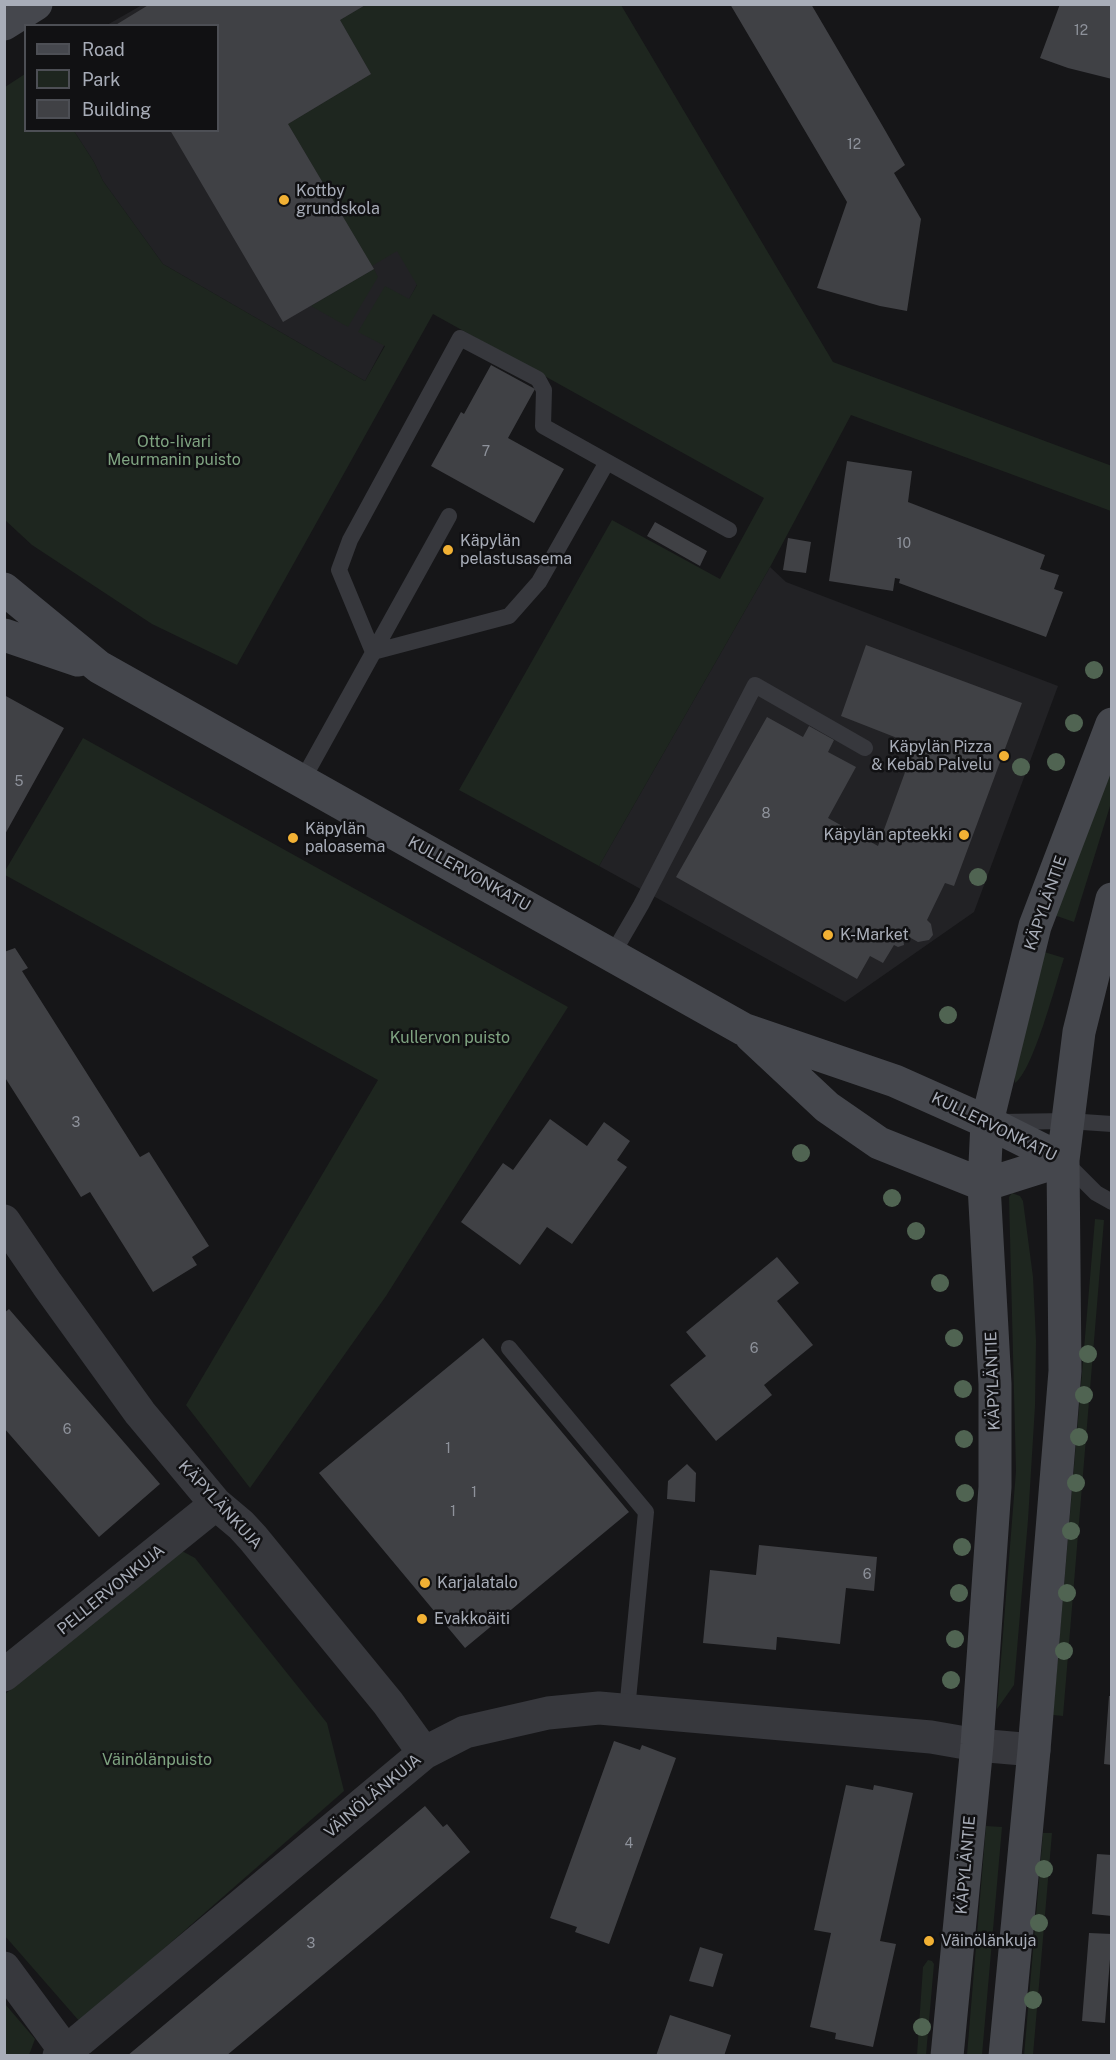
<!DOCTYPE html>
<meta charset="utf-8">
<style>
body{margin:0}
#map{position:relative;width:1116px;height:2060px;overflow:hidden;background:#161618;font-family:"Public Sans",sans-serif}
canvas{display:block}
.frame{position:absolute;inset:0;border:6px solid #a8adb8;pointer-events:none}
.legend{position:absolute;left:24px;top:24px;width:195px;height:108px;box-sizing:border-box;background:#111113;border:2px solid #4d4f55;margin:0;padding:8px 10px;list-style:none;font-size:18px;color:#a8adb8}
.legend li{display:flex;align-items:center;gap:12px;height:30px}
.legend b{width:30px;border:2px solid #4d4f55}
</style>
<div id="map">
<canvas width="1116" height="2060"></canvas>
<div class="frame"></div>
<ul class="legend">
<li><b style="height:8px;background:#45474d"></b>Road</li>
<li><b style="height:16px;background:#1e261f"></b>Park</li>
<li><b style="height:16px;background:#404145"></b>Building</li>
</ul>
</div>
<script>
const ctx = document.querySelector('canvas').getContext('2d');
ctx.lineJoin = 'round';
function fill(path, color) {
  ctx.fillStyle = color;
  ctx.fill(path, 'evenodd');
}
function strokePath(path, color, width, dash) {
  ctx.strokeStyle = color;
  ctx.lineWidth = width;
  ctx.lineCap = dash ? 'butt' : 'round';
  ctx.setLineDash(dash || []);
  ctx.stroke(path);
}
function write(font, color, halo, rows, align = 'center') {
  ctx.font = font + ' "Public Sans",sans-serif';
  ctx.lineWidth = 5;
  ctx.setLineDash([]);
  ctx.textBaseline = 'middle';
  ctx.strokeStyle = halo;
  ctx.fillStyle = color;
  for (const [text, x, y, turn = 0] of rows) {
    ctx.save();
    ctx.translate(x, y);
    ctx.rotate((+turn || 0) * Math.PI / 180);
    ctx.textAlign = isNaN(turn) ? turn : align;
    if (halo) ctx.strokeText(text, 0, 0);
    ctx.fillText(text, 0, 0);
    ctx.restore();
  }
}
const built = new Path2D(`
 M142,5H452L453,218L365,381L163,264L103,181L94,162L74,131L218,130V26L107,25Z
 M770,567L786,582L1058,686L974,912L845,1002L599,866Z`);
const green = new Path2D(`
 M367,4L621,5L833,362L1112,466L1111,511L851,415L770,567L599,866L459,790L612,520L720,579L764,498L433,314L237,665L152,624L32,545L5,520V87L25,74L26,130L74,131L94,162L103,181L163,264L365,381L385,346L358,332L385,286L409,299L417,285L397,251L372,266L288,124L371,74L340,20Z
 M374,269L378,277L348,327L311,306Z
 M83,738L568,1007L386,1296L250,1488L186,1405L378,1080L5,875V871Z
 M1111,761V803L1074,922L1054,915Z
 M1041,951L1064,958C1056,983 1033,1071 1015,1083L1014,1071Z
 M1012,1193L1020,1196L1023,1201L1033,1277L1036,1341L1035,1406L1028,1520L1014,1685L997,1709L1016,1471L1009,1197Z
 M1095,1219L1104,1220L1063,1716L1053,1715Z
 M182,1551L195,1558L327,1723L344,1791L80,2022L5,1936L4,1695Z
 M986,1826L1002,1827L982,2055H967Z
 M1043,1833H1052L1033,2055L1024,2056Z
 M928,1960L932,1961L934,1964L926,2055H917L923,1967Z
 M5,2004L35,2039L29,2055H5Z`);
const building = new Path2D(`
 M150,4H367L340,20L371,74L288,124L374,269L283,322L170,130H218V26H114Z
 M730,4H811L882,125L905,165L894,173L921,219L907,311L880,306L817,288L847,202Z
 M1060,4H1112V79L1068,68L1040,58Z
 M491,365L535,389L508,438L564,469L534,523L431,466L461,412L464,414Z
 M847,461L912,471L908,502L1045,555L1040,569L1059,575L1054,589L1063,592L1046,637L899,583L900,579L895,578L893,591L829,581Z
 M655,522L707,551L700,566L647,536Z
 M788,538L811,542L806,573L783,570Z
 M866,645L1022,703L954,886L945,883L927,920L931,924L933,935L929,940L918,942L900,932L899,935L903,938L904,945L898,947L894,945L883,963L870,956L857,979L676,877L767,717L803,737L809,726L834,740L828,752L856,767L828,818L878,846L915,745L841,716Z
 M4,695L64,728L4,836Z
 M15,948L28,968L22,971L140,1157L149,1152L209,1246L192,1257L197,1265L153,1292L90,1192L81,1197L4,1076V952Z
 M550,1119L587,1146L604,1122L630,1141L617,1160L627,1167L572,1244L547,1227L520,1265L461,1222L503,1163L513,1170Z
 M777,1257L799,1283L777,1301L813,1345L764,1385L772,1395L716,1441L670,1385L706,1356L686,1332Z
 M9,1309L160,1484L99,1537L4,1428V1313Z
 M483,1338L629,1512L465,1648L319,1473Z
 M687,1464L696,1473L695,1502L667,1499L668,1481Z
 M759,1545L877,1557L874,1591L846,1588L840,1644L777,1637L776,1650L703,1643L710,1570L756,1575Z
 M1109,1696H1112V1765L1104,1764Z
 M614,1741L640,1750L642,1745L676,1758L609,1944L575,1932L577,1927L550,1918Z
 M846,1785L873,1790L874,1785L913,1793L880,1941L896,1944L873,2047L835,2039L836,2033L810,2027L831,1933L814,1930Z
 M425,1806L443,1827L447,1824L470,1852L226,2056H127Z
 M1097,1854L1112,1855V1916L1092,1914Z
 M1089,1933L1112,1934L1105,2023L1082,2021Z
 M700,1947L723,1954L713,1987L689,1981Z
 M670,2015L731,2035L724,2056H656Z`);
const lane = new Path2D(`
 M607,462L539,582L509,616L373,652L339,570L350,540L460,338L538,379L544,390L543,426L729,530
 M302,781L449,516
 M612,955L641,905L755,685L865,748
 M1000,1122L1068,1121L1112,1124
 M1065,1162L1096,1193L1112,1202
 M509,1348L646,1512L627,1710`);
const street = new Path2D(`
 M4,1221L47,1284L140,1413L216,1504L241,1525L253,1538L388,1703L424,1753
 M4,1675L216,1504
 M4,1968L69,2056
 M59,2056L80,2040L424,1753L465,1732L548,1713L599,1708L931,1737L977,1745L1034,1750`);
const secondary = new Path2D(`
 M4,24L36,4
 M4,589L99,667L743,1029L895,1081L987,1122L1063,1160
 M4,635L78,660
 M751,1036L827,1107L879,1143L984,1185L1063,1160
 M947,2056L977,1745L995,1487V1384L984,1185L987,1122L1035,926L1112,724
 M1005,2056L1034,1750L1065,1371L1063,1160L1079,1032L1112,899`);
const trees = [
 [1094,670],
 [1074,723],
 [1056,762],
 [1021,767],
 [978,877],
 [948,1015],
 [801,1153],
 [892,1198],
 [916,1231],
 [940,1283],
 [954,1338],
 [1088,1354],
 [963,1389],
 [1084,1395],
 [1079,1437],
 [964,1439],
 [1076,1483],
 [965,1493],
 [1071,1531],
 [962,1547],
 [959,1593],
 [1067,1593],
 [955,1639],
 [1064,1651],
 [951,1680],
 [1044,1869],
 [1039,1923],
 [1033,2000],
 [922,2027]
];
const markers = [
 [284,200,6,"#f2b134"],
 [448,550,6,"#f2b134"],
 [1004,756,6,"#f2b134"],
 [964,835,6,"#f2b134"],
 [293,838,6,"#f2b134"],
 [828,935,6,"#f2b134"],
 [425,1583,6,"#f2b134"],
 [422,1619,6,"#f2b134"],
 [929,1941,6,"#f2b134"]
];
const numberNames = [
 ["12",1081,31],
 ["12",854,145],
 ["7",486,452],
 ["10",904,544],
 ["5",19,782],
 ["8",766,814],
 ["3",76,1123],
 ["6",754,1349],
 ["6",67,1430],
 ["1",448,1449],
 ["1",474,1493],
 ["1",453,1512],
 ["6",867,1575],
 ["4",629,1844],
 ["3",311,1944]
];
const poiNames = [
 ["Kottby",296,191],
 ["grundskola",296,209],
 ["Käpylän",460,541],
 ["pelastusasema",460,559],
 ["Käpylän Pizza",992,747,"right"],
 ["& Kebab Palvelu",992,765,"right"],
 ["Käpylän",305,829],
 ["paloasema",305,847],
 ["Käpylän apteekki",952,835,"right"],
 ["K-Market",840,935],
 ["Karjalatalo",437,1583],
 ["Evakkoäiti",434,1619],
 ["Väinölänkuja",941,1941]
];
const parkNames = [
 ["Otto-Iivari",174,442],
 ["Meurmanin puisto",174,460],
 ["Kullervon puisto",450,1038],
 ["Väinölänpuisto",157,1760]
];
const streetNames = [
 ["KULLERVONKATU",469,874,29],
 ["KÄPYLÄNTIE",1046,903,-71],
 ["KULLERVONKATU",994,1127,26],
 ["KÄPYLÄNTIE",993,1381,-92],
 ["KÄPYLÄNKUJA",220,1505,47],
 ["PELLERVONKUJA",111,1590,-39],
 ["VÄINÖLÄNKUJA",373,1796,-40],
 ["KÄPYLÄNTIE",966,1865,-85]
];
fill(built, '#222225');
fill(green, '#1e261f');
fill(building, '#404145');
strokePath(lane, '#37383d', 16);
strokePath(street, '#37383d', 33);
strokePath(secondary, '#45474d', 33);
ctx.fillStyle = '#506452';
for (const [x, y] of trees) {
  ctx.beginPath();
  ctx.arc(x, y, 9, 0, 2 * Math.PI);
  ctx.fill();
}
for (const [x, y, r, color] of markers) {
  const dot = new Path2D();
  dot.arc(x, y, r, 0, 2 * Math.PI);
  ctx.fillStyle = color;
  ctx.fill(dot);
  strokePath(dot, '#111113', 2);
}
write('14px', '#8e929b', null, numberNames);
write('16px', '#a8adb8', '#111113', poiNames, 'left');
write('16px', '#7fa381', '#111113', parkNames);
write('16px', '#a8adb8', '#111113', streetNames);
</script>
